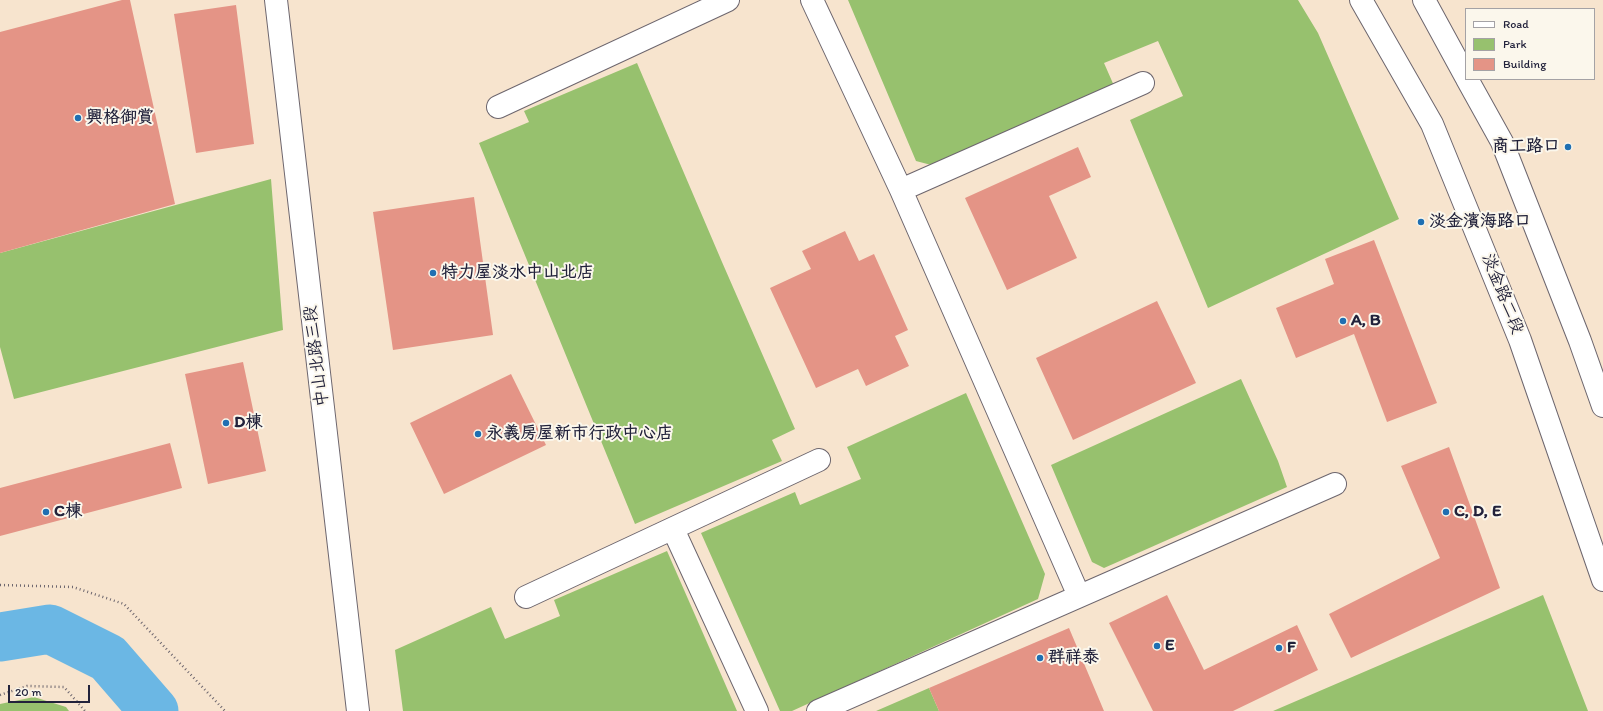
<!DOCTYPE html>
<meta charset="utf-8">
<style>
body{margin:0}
#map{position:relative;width:1603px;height:711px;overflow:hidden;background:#f7e4ce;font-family:Itim,sans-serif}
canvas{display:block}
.legend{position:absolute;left:1465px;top:8px;width:130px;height:72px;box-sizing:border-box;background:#fbf7ec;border:1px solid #a4a2a5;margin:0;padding:5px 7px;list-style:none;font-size:12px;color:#22223b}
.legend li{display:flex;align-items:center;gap:8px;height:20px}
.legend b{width:20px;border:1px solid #a4a2a5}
.scale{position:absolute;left:8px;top:685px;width:82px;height:18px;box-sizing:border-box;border:2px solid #22223b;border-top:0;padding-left:5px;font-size:12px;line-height:14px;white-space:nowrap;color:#22223b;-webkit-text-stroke:3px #fbf7ec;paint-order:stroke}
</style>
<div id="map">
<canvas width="1603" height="711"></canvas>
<ul class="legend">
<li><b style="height:5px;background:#fff"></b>Road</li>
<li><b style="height:11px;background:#97c16e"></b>Park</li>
<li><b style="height:11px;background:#e49486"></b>Building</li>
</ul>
<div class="scale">20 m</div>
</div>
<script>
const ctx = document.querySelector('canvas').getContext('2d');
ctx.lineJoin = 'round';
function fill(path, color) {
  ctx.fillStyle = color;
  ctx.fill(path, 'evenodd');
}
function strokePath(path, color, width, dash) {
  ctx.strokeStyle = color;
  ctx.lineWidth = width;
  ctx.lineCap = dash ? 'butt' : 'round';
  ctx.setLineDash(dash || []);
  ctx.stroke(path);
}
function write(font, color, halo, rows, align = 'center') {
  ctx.font = font + ' Itim,"LXGW WenKai TC",sans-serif';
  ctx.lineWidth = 4;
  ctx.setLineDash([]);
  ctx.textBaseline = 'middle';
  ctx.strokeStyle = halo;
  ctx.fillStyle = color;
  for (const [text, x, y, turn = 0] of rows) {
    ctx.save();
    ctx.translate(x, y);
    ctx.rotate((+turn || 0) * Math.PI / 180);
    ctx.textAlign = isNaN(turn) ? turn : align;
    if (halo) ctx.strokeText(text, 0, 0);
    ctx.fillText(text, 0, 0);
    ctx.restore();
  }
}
const green = new Path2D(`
 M848,0H1298L1318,33L1399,219L1208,308L1130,120L1183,96L1158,41L1104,63L1115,88L935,166L916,161Z
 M637,63L722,262L795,429L772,440L782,461L635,524L479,143L529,122L524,111Z
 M271,179L283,330L14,399L0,347V253Z
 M1241,379L1278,461L1287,487L1104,568L1092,562L1051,465Z
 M966,393L1045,574L1038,599L792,711H780L701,533L795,492L800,505L861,479L847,447Z
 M667,551L737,711H403L395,650L491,607L505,639L560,616L554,600Z
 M1543,595L1588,711H1273Z
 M929,688L939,711H876Z
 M34,697L66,707L69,711H0V704Z`);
const river = new Path2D(`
 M0,637L50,629L108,658L154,711`);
const building = new Path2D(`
 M122,0H130L175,204L0,253V32Z
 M236,5L254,144L196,153L174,14Z
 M1078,147L1091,177L1049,196L1077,258L1007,290L965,198Z
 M474,197L493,335L393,350L373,212Z
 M845,231L859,261L874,254L908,330L895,336L909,366L866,386L858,369L816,388L770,288L811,269L802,251Z
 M1374,240L1437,403L1387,422L1354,334L1296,358L1276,308L1334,284L1325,259Z
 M1157,301L1196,383L1073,440L1036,358Z
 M243,362L266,471L208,484L185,374Z
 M511,374L546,445L444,494L410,423Z
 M170,443L182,488L0,536V488Z
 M1449,447L1500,588L1351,658L1329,614L1440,558L1401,466Z
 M1167,595L1204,670L1297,625L1318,670L1233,711H1153L1109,623Z
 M1069,628L1104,711H939L929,688Z`);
const path = new Path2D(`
 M0,585L73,587L124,604L225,711
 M0,695L27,686L64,687L85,711`);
const minor = new Path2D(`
 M276,0L358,711
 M812,0L901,190L1079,596
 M498,107L728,0
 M901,190L1143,83
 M673,529L757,711
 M526,597L819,460
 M818,711L1335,484`);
const major = new Path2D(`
 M1361,0L1432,124L1520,340L1603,580
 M1424,0L1466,77
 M1467,79L1502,142L1580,341L1603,406`);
const markers = [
 [78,118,4,"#1f6fb2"],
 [1568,147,4,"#1f6fb2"],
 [1421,222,4,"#1f6fb2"],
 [433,273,4,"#1f6fb2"],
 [1343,321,4,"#1f6fb2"],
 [226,423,4,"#1f6fb2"],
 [478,434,4,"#1f6fb2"],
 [46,512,4,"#1f6fb2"],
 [1446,512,4,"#1f6fb2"],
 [1157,646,4,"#1f6fb2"],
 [1279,648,4,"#1f6fb2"],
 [1040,658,4,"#1f6fb2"]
];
const poiNames = [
 ["興格御賞",86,118],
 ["商工路口",1560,147,"right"],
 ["淡金濱海路口",1429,222],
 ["特力屋淡水中山北店",441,273],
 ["A, B",1351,321],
 ["D棟",234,423],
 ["永義房屋新市行政中心店",486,434],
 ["C棟",54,512],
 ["C, D, E",1454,512],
 ["E",1165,646],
 ["F",1287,648],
 ["群祥泰",1048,658]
];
const streetNames = [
 ["淡金路二段",1502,294,68],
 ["中山北路三段",317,356,-97]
];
fill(green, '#97c16e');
strokePath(river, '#6bb7e4', 49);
fill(building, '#e49486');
strokePath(minor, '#6d666e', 24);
strokePath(major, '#6d666e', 24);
strokePath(path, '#6d666e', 2.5, [1, 3]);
strokePath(minor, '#fff', 22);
strokePath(major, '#fff', 22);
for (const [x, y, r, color] of markers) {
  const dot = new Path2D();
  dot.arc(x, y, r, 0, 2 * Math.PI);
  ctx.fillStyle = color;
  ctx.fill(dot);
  strokePath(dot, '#fbf7ec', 1.5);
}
write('bold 17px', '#22223b', '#fbf7ec', poiNames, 'left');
write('17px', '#22223b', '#fbf7ec', streetNames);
</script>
